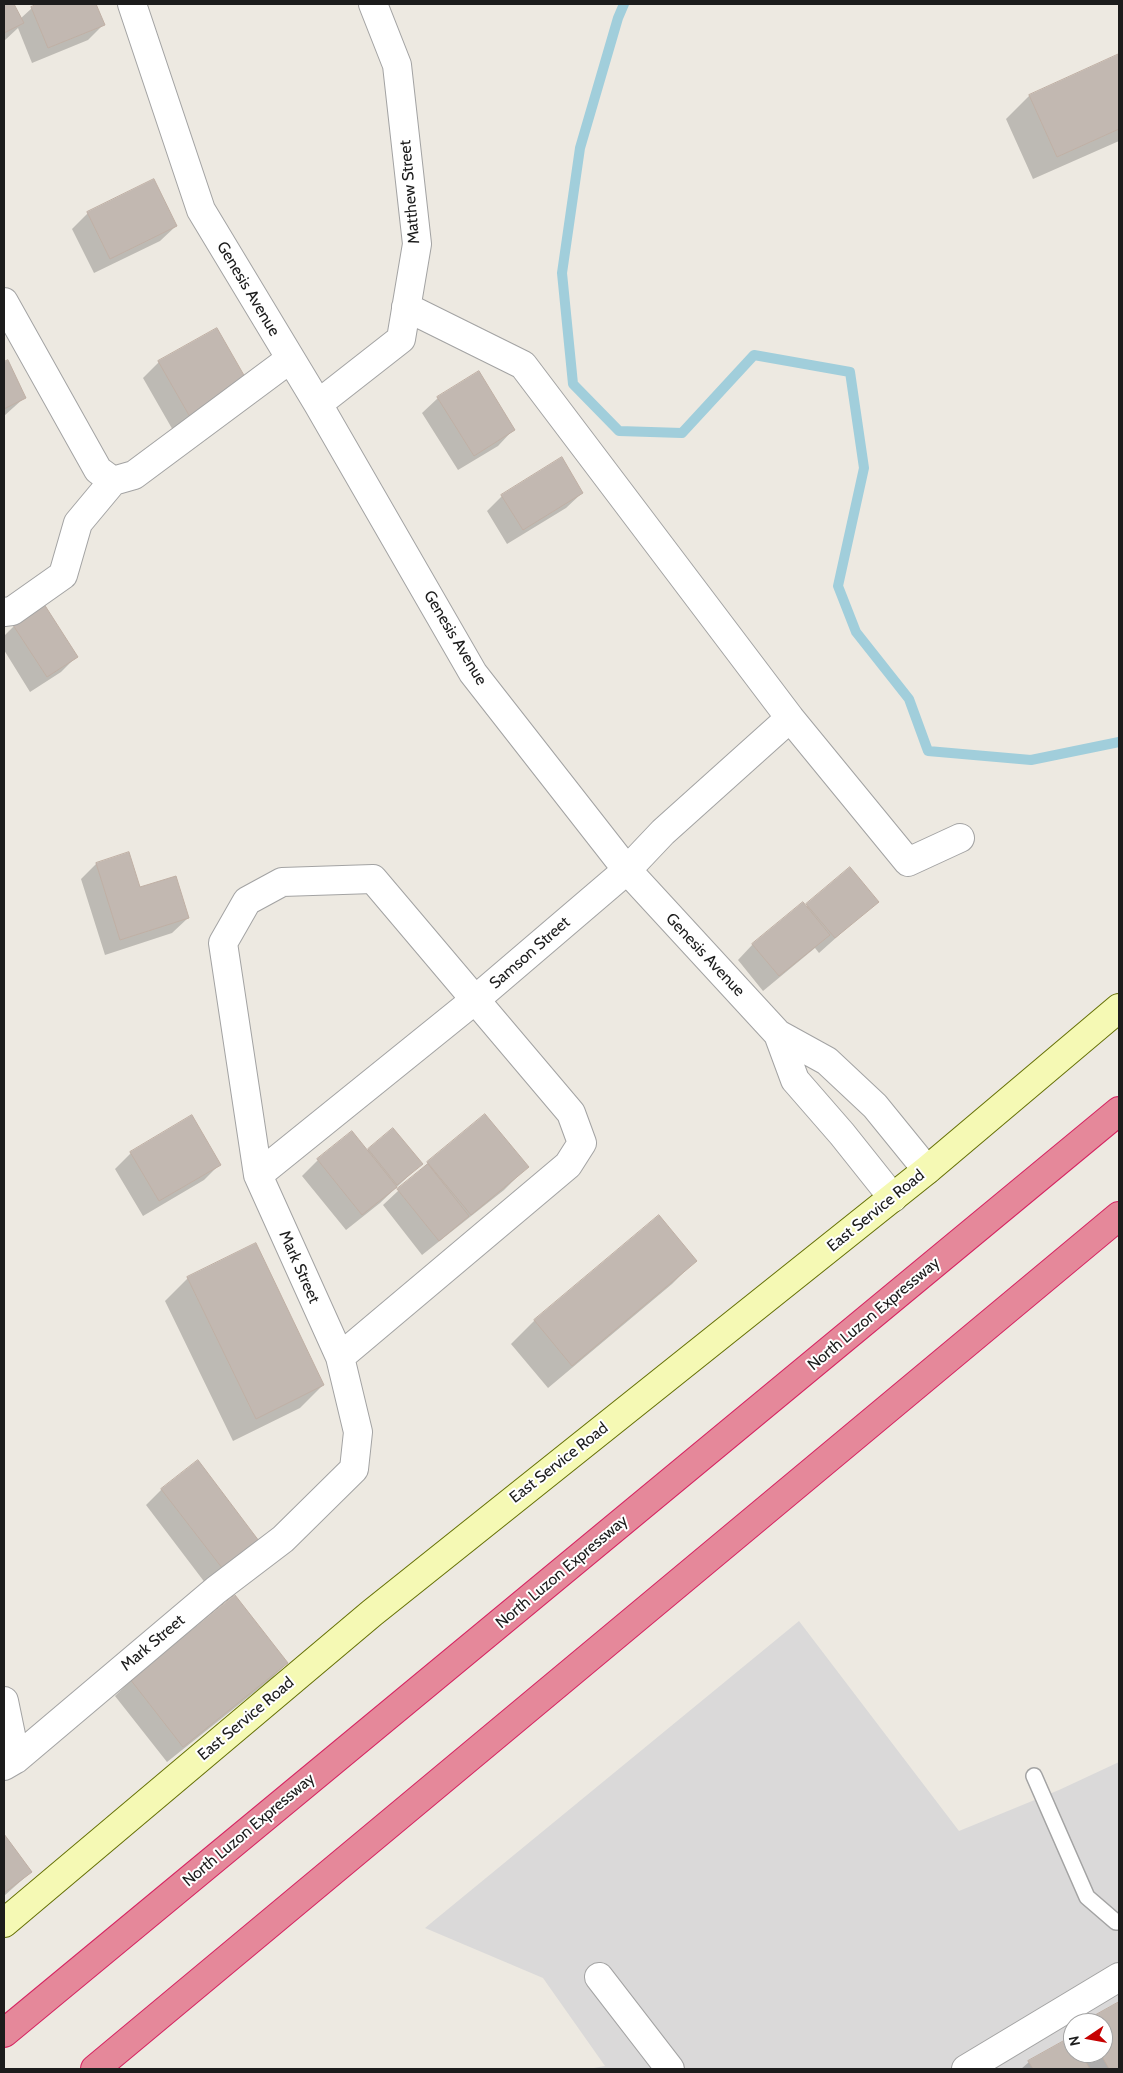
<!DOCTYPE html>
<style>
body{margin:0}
#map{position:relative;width:1123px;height:2073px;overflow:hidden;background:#ede9e1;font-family:Cabin,sans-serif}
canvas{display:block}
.frame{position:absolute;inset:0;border:5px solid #1c1c1c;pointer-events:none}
.north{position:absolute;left:1063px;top:2013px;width:50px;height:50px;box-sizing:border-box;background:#fff;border:1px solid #a4a4a4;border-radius:50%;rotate:258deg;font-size:14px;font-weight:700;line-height:20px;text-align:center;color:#1c1c1c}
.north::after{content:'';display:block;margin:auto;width:18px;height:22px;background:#c60101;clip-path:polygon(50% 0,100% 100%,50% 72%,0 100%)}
</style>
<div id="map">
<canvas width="1123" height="2073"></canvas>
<div class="frame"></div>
<div class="north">N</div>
</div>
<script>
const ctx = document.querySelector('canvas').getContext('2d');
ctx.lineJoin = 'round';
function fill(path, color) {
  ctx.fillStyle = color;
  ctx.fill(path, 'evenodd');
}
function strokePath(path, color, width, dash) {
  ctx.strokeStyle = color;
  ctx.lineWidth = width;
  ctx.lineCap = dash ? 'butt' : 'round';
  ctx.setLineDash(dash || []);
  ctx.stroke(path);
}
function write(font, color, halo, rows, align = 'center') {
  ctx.font = font + ' Cabin,sans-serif';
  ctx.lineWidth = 4;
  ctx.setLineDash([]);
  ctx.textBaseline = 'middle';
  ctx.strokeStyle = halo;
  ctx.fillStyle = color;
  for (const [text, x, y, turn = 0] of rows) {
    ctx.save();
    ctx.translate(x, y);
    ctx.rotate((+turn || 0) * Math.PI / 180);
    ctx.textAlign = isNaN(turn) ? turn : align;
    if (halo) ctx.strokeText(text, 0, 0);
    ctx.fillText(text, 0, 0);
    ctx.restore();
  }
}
const residential = new Path2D(`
 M799,1621L959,1831L1059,1790L1119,1762V2069H588L605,2066L543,1978L425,1928ZM1073,2023H1103V2053H1073Z`);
const shadow = new Path2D(`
 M4,4H13L20,19L32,8L42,4H95L104,24L88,40L32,63L18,28L4,41Z
 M1119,55V141L1033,179L1006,119L1029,96Z
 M88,213L176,226L160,241L94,273L72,229Z
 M7,362L24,398L4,416V363Z
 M159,362L247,383L174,432L143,378Z
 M438,398L513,430L498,446L458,470L422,413Z
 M582,493L566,508L507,544L487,511L502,496Z
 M14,626L77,656L61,672L30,692L4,650V636Z
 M96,864L140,889L188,918L172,933L105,955L81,879Z
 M850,869L877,901L819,953L815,948L763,991L738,960L753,944L805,907Z
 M393,1129L421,1164L380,1203L346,1230L302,1176L318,1160L352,1133L366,1151Z
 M131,1153L220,1164L204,1180L143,1216L115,1169Z
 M428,1163L527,1167L504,1190L422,1255L383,1205Z
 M658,1217L695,1261L672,1284L548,1388L511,1344L534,1321Z
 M188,1278L323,1385L300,1408L233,1441L165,1301Z
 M197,1462L245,1560L209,1588L146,1505L161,1490Z
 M235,1597L287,1663L271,1679L167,1762L115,1696L131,1680Z
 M4,1836L31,1872L4,1896Z
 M1119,2003V2069H1021L1029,2062L1069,2039L1073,2034V2053H1103V2023H1084Z`);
const stream = new Path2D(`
 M624,4L618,18L580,148L562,273L573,384L619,431L682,433L754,355L850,372L864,468L838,586L856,632L909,699L928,751L1031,760L1119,742`);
const building = new Path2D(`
 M4,4H14L24,23L4,33Z
 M38,4H96L105,25L48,48L31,7Z
 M1119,54V129L1057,157L1029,95Z
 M154,179L177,226L110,259L87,212Z
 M217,328L249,384L190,417L158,361Z
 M8,360L26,398L4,409V362Z
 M479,371L515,430L474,456L437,397Z
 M562,457L583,493L523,530L501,495Z
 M44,604L78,657L47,677L13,625Z
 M129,852L140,887L176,876L189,918L120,940L96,863Z
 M850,867L879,902L835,938L806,904Z
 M803,902L830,935L779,976L752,944Z
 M485,1114L529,1167L471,1215L427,1162Z
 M192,1115L221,1165L159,1201L130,1152Z
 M393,1128L423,1164L397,1185L368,1149Z
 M352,1131L397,1187L362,1215L317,1159Z
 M428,1164L469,1216L439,1241L397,1189Z
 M659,1215L697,1261L572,1366L534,1320Z
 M256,1243L324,1385L256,1419L187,1277Z
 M198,1460L262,1545L226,1573L161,1489Z
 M235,1595L288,1663L183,1747L130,1679Z
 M4,1834L32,1872L4,1893Z
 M1119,2002V2069H1109L1100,2053H1103V2023L1083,2022Z
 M1071,2037L1073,2053H1081L1090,2069H1033L1028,2061Z`);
const lane = new Path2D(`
 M1034,1776L1087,1897L1116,1922H1119`);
const street = new Path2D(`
 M132,4L201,210L318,404L473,673L627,870L778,1034L795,1080L842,1134L893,1198
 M4,302L98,470L113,481L134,475L290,359
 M406,307L523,365L790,718L908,862L960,838
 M318,404L401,339L417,244L397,65L373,4
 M4,612L12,611L63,575L78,523L113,481
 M778,1034L827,1061L875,1106L927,1170
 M258,1175L476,999L627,870L663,832L790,718
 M4,1701L16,1759
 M4,1766L16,1759L216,1590L283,1539L354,1469L358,1432L340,1357L258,1175L223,943L247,901L282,882L373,879L571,1113L582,1143L568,1165L340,1357
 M599,1977L670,2069
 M966,2069L1119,1977`);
const secondary = new Path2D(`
 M4,1923L372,1613L927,1170L1119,1008`);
const highway = new Path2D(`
 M4,2033L1119,1111
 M95,2069L1119,1216`);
const streetNames = [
 ["Matthew Street",410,192,-95],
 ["Genesis Avenue",248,289,59],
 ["Genesis Avenue",455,638,59],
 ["Samson Street",530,953,-41],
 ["Genesis Avenue",705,955,47],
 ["East Service Road",876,1211,-39],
 ["Mark Street",299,1267,66],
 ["North Luzon Expressway",874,1314,-40],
 ["East Service Road",559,1463,-38],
 ["North Luzon Expressway",562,1572,-40],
 ["Mark Street",153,1643,-40],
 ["East Service Road",246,1719,-40],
 ["North Luzon Expressway",249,1830,-40]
];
fill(residential, '#dad9d9');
fill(shadow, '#0003');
strokePath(stream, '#a1cedb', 10);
fill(building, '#c2b8b1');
strokePath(building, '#bfafa4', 1);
strokePath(lane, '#a3a3a3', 18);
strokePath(street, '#a3a3a3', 30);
strokePath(secondary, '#657005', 30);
strokePath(highway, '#d52461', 30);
strokePath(lane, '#fff', 15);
strokePath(street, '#fff', 28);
strokePath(secondary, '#f5f9b4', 28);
strokePath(highway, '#e5889a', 28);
write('16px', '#1c1c1c', '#fff', streetNames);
</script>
